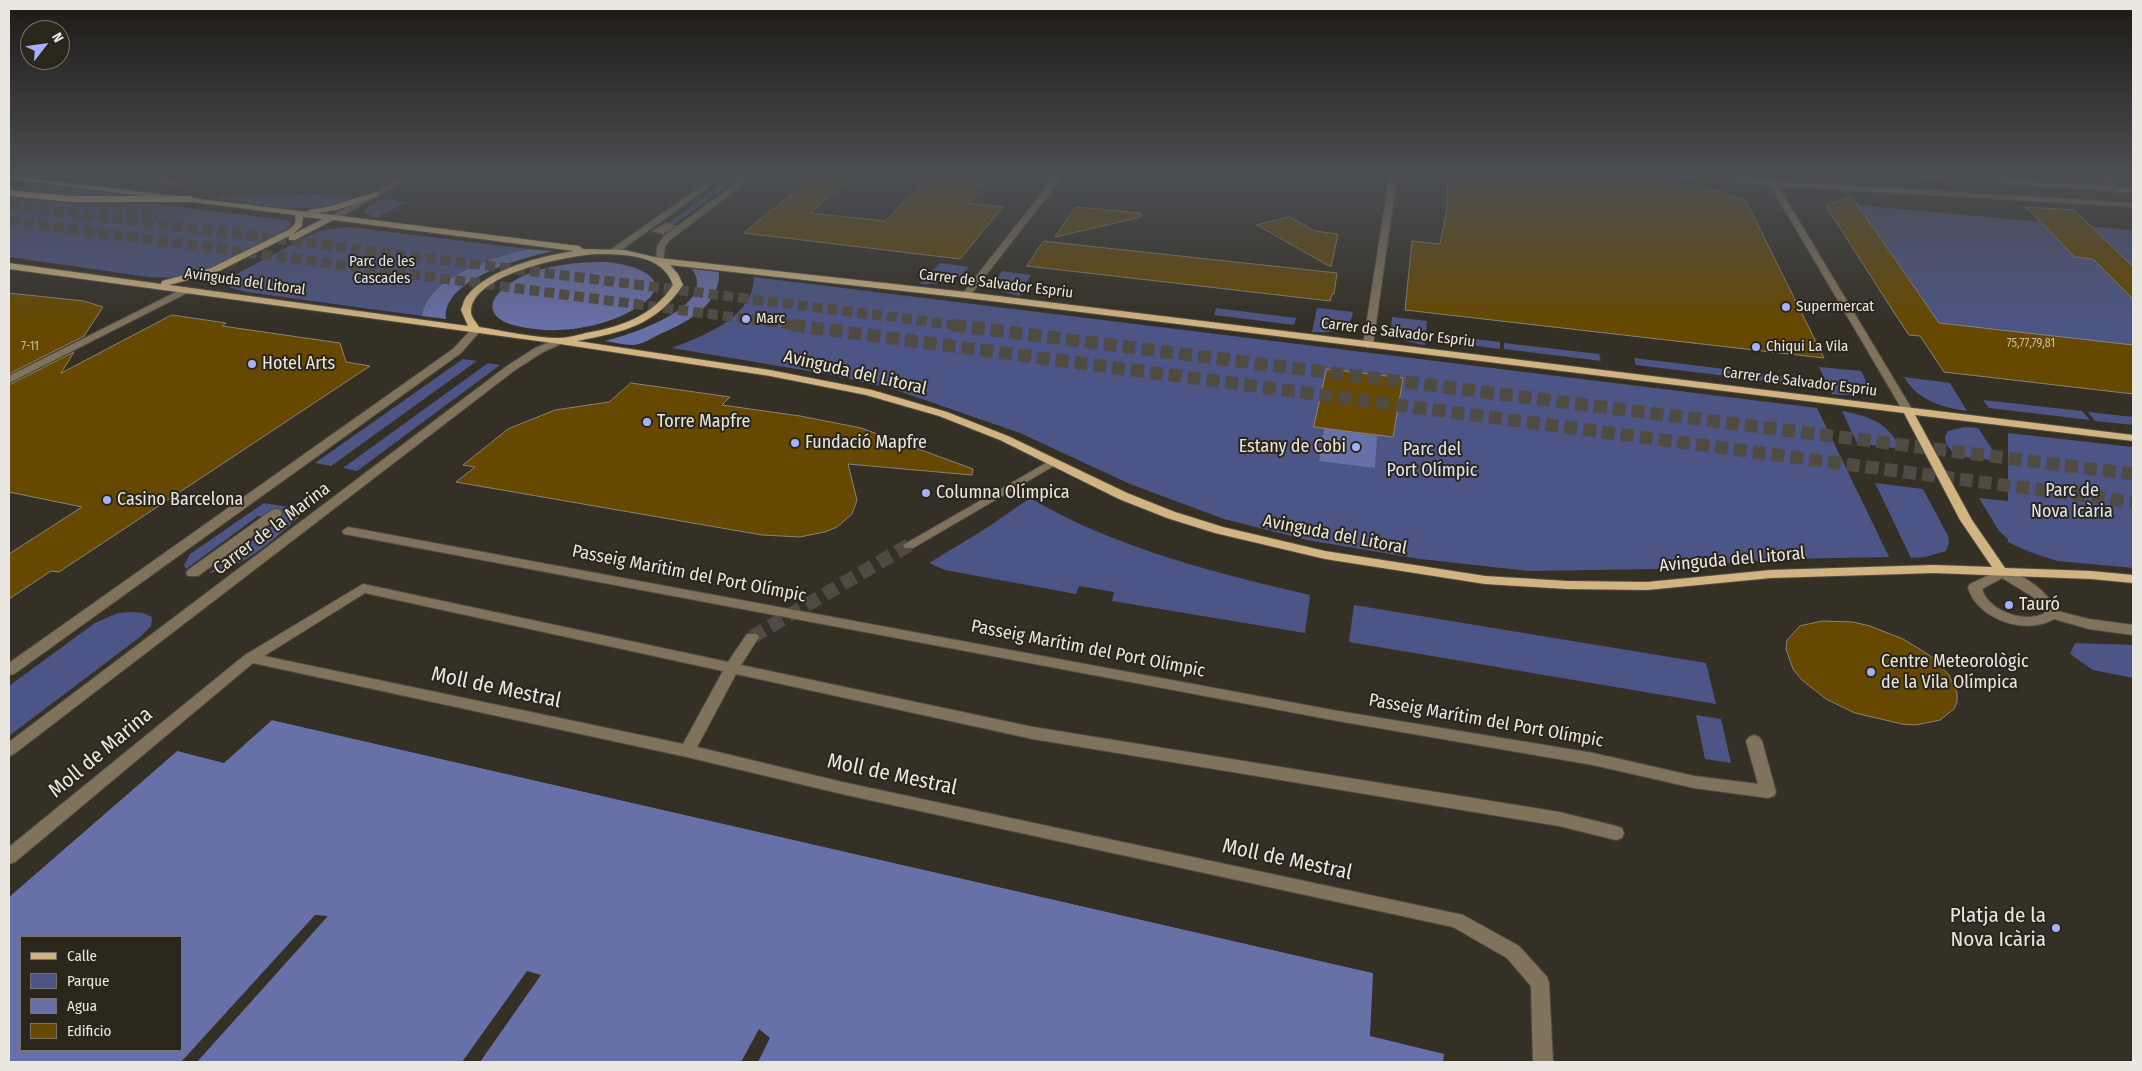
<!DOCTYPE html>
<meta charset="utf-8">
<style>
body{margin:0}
#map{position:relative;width:2142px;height:1071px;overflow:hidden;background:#353026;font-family:"Fira Sans Condensed",sans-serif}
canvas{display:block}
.frame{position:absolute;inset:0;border:10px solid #eae7e0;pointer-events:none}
.legend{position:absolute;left:20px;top:936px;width:162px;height:115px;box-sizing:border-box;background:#2b261c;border:1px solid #77736a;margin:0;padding:6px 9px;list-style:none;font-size:15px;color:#eae7e0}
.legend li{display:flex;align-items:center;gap:10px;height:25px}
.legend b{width:25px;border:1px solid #77736a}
.north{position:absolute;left:20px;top:20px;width:50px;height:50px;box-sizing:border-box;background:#2b261c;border:1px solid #77736a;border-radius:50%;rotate:60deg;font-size:14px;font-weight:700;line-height:20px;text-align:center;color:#eae7e0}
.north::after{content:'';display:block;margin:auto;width:18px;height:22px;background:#a5b1fc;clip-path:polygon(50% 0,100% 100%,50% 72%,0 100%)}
</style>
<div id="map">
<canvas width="2142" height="1071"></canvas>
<div class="frame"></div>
<ul class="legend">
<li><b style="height:6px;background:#d1b482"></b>Calle</li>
<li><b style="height:14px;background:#4d5586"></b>Parque</li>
<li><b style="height:14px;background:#6870a8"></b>Agua</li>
<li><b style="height:14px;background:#664800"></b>Edificio</li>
</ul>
<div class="north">N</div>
</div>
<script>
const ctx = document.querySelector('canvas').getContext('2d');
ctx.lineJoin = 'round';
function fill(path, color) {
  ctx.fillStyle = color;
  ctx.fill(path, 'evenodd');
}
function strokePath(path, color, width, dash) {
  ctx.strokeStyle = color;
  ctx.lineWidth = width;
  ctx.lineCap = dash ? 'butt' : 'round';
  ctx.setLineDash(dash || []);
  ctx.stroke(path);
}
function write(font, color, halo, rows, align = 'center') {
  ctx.font = font + ' "Fira Sans Condensed",sans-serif';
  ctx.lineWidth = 4;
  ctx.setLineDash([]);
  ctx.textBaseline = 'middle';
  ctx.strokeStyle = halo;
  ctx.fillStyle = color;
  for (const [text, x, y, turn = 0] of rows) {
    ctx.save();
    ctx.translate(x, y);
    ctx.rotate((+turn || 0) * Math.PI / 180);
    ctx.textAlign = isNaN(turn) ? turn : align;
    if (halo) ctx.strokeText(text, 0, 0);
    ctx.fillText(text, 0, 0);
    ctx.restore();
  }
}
const green = new Path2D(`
 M732,176H740L672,226L666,225Z
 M35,184L128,195L131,196H60L16,191Z
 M326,193L354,196C312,219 262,204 217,199L221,197Z
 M9,198L59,202L154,204L280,219L288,220L291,226L281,233L208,270L190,276L174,278L149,277L9,257Z
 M382,199L407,202L376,218L364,212L367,207Z
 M1857,205L2131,230L2133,232V345L1939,324Z
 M345,227L358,228L528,249C495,257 428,276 422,316L247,292L231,288L228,285L231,277L308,236L319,231Z
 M939,264L940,263L969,267C958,284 938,284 920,284Z
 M1002,271L1031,275L1019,296L1005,292L997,286L996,279Z
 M754,277L1817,408L1889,557L1781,559L1656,569L1529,571L1420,559L1307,540L1224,519L1130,484L1020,433L893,389L832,375L672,348C705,335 753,318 754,277Z
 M1216,308L1296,318L1294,325L1214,315Z
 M1317,308L1353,312C1350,333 1330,333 1312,332Z
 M1392,317L1427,321L1425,345C1413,343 1397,340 1391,328Z
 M1446,336L1500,342V349L1445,342Z
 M1504,343L1599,354L1601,361L1504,349Z
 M1634,358L1741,371L1743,378L1636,365Z
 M463,359L477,361L331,466L315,463Z
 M488,363L500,365L357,471L343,468Z
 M1819,367L1861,371C1877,398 1852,396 1832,394Z
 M1746,372L1804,379L1808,386L1748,379Z
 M1904,377L1950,383L1967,411C1942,407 1918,401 1904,377Z
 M1983,400L2082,411L2090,420L1989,408Z
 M1842,411C1870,416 1888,423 1901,449L1857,443Z
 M2088,412L2133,417V425L2095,421Z
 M1965,427L1978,428L2000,461L1955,456L1946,443L1945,436L1948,431Z
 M2008,433L2133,447V568L2057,561L2030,552L2008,542V539L1999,531L1979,498L2008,501Z
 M1875,483L1923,489L1948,536L1949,543L1946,551L1925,557L1911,558Z
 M1030,498C1115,548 1215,573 1310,595L1305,633L1112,601L1114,592L1079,586L1076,594L945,570L929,563L985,529Z
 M264,503L307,510C278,535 248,567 209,573L281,519L258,516L186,569L184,565L190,554Z
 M1354,605L1706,663L1716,704L1349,642Z
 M133,612L143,613L152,617L151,626L140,637L9,736V686L95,623L118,613Z
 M2075,643L2133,645V678L2093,670L2070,654Z
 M1696,715L1721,719L1731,763L1705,759Z`);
const water = new Path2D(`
 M528,249L554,251C525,257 441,279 446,319L422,316C428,276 495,257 528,249Z
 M606,262C641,265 683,283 631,311C599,329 553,335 517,326C508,324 495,319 493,310C491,303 495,297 499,293C524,266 572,262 606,262Z
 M692,269L719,272C721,306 684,324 658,335C651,339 640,345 632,345C624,345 614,342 605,341C629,335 719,307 692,269Z
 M1324,428L1377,436L1375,468L1319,461Z
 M272,720L1373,973L1370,1036L1444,1054L1443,1062H9V897L177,751L224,763ZM21,937H181V1050H21Z`);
const pier = new Path2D(`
 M274,718L1373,971V973L272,720Z
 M174,751H177L9,897V894Z
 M315,915L328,916L197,1062H181Z
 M527,971L541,975L480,1062H462Z
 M759,1029L770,1038L758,1062H741Z`);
const building = new Path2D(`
 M814,176H853L810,213L885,221L928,179L949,181L959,179L963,183L985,185L968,203L1003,207L960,259L744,233Z
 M1448,176H1551L1701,186L1746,201L1824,358L1405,310L1412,241L1440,244L1447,208Z
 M1852,197L1939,323L2133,345V394L1944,372L1920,336L1909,335L1895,314L1826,206Z
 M1076,207L1141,213V217L1055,237Z
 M2026,207L2074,210L2133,267V299L2093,259L2075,257Z
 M1290,217L1315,231L1338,234L1331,267L1257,225Z
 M1044,241L1051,242L1337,273L1334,294H1332L1330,301L1027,266Z
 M9,293L84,301L103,307L84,336L9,374Z
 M172,315L226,323L222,326L340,343L346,362L370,366L59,572L51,571L9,599V554L82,507L9,492V385L74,352L61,373Z
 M1327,369L1403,378L1393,437L1314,427Z
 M631,383L730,397L722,405L800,416L861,428L973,469L972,475L848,464L857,500L852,514L837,527L825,532L800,537L762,535L456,482L475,467L463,465L508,429L555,410L609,402Z
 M1823,621L1853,622L1870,626L1903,639L1918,648L1932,657L1949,675L1957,693V702L1954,709L1940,720L1916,725L1902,724L1855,713L1826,699L1802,680L1793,669L1786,649L1787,640L1800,626Z`);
const minorTunnelFar1 = new Path2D(`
 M1392,181L1393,176`);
const minorTunnel = new Path2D(`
 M752,637L909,545`);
const highwayTunnelFar1 = new Path2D(`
 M24,187L158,216
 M9,205L963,326
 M9,221L801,326`);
const highwayTunnel = new Path2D(`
 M792,325L2133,502
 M953,325L2133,474`);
const minor = new Path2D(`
 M153,176H161L159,178L183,184L179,186L151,181L150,179Z
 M404,176H413L335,220L328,218Z
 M716,176H724L616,254H610V250Z
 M746,176H754L670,240L665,246L663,261L656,263L657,246L664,236Z
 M1055,176H1063L969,297H963V293Z
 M1675,176H1704L1767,180L1765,178L1769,176L1775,181L2133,203V207L1778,186L1913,411L1908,414L1903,411L1770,185L1679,178Z
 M1917,176H1950L2108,186L2097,176H2105L2118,187L2133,188V192H2121L2118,193L2113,191L1921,178Z
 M1389,179L1396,181L1373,345L1368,348L1363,345Z
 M666,223L676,226L663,234L652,231Z
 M186,287L191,290L189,292L9,383V376Z
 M476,327L481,330L461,353L14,674L9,675V663L453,349L473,328Z
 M560,338L565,341L563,343L543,352L515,370L14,754L9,756V742L507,366L535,348Z
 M1053,459L1057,460L1059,462L1057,464L913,548H905L903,545Z
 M276,509L280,510L282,513L280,516L198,576H188L186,573L188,570L272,510Z
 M348,527L1338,711L1593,753L1694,776L1758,784L1746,741L1749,737L1754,735L1759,737L1762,741L1776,792L1774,796L1768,798L1694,788L1593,765L1338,721L344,534L342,531Z
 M2002,569C2024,575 2047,590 2057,611L2089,619L2133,625V635L2089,629L2054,619C2026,636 1976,619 1968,587L1970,584ZM2002,578L2033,597L2045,613C2025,624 1988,611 1982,589Z
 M363,584L728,662L747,634H757L759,637L741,665L1033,727L1559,812L1616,826L1622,828L1624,833L1622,838L1616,840L1559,826L1033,739L736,674L697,747L842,782L1463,915L1519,946L1547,977L1549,983L1553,1062H1533L1531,986L1507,958L1453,927L842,794L687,757L253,663L15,862L9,864V847L245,655ZM365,593L723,671L683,744L264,656Z`);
const major = new Path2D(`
 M9,176L308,212L309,210L331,206L376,192H379V196L336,210L317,213L579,246L583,249L624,250L659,258L966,292L2133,435V441L1915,415L1972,520L2005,568L2091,571L2133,575V583L2091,579L1934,573L1771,578L1647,590L1567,589L1485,584L1325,559L1215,533L1167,518L1119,499L1000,440L939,416L866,395L770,376L560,344L9,269V263L161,284L162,281L211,268L288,230C294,226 297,223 295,215L9,179ZM303,217L323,219L293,234L302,226ZM333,220L574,251C542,256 488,269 467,296C464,299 463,305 461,310L468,326L169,285L217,272L289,236V240H295ZM596,254C623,254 663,254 673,285C653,316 621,327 586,333C577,335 568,338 559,338C533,338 505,331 479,327C476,322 470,316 471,310C475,273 567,256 596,254ZM670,265L966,298L1904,413L1960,520L1992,567L1934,565L1771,570L1647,582L1567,581L1485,576L1325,551L1223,527L1175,512L1127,493L1008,436L947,412L872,390L770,370L577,341C622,332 656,326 683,285L678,274Z`);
const highway = new Path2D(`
 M9,190L71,196H190L195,199L190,202H71L9,196Z`);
const markers = [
 [1786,307,5,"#a5b1fc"],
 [746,319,5,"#a5b1fc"],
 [1756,347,5,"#a5b1fc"],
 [252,364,5,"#a5b1fc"],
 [647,422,5,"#a5b1fc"],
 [795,443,5,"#a5b1fc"],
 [1356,447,5,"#a5b1fc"],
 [926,493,5,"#a5b1fc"],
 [107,500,5,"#a5b1fc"],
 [2009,605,5,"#a5b1fc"],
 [1871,672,5,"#a5b1fc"],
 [2056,928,5,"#a5b1fc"]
];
const farNumbernames = [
 ["75,77,79,81",2031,344],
 ["7-11",30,347]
];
const farParknames = [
 ["Parc de les",382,262],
 ["Cascades",382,279]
];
const farStreetnames = [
 ["Avinguda del Litoral",245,282,8],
 ["Carrer de Salvador Espriu",996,284,7],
 ["Carrer de Salvador Espriu",1398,333,7],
 ["Carrer de Salvador Espriu",1800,382,7]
];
const farPoinames = [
 ["Supermercat",1796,307],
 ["Marc",756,319],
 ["Chiqui La Vila",1766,347]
];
const poiNames = [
 ["Hotel Arts",262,364],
 ["Torre Mapfre",657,422],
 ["Fundació Mapfre",805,443],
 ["Estany de Cobi",1346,447,"right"],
 ["Columna Olímpica",936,493],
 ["Casino Barcelona",117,500],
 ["Tauró",2019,605],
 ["Centre Meteorològic",1881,662],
 ["de la Vila Olímpica",1881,683]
];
const streetNames = [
 ["Avinguda del Litoral",855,373,13],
 ["Carrer de la Marina",272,529,-37],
 ["Avinguda del Litoral",1335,535,11],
 ["Avinguda del Litoral",1732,560,-5],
 ["Passeig Marítim del Port Olímpic",689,574,11],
 ["Passeig Marítim del Port Olímpic",1088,649,11],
 ["Passeig Marítim del Port Olímpic",1486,721,10]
];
const parkNames = [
 ["Parc del",1432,450],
 ["Port Olímpic",1432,471],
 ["Parc de",2072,491],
 ["Nova Icària",2072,512]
];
const nearStreetnames = [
 ["Moll de Mestral",496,688,12],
 ["Moll de Marina",101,753,-40],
 ["Moll de Mestral",892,775,12],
 ["Moll de Mestral",1287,860,12]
];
const nearPoinames = [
 ["Platja de la",2046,916],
 ["Nova Icària",2046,940]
];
fill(green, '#4d5586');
fill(water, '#6870a8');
fill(pier, '#353026');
fill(building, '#664800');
strokePath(building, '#898377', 1);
strokePath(minorTunnelFar1, '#504b42', 9, [9, 4.5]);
strokePath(minorTunnel, '#504b42', 14, [14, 7]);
strokePath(highwayTunnelFar1, '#504b42', 10, [10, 5]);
strokePath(highwayTunnel, '#504b42', 13, [13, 6]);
strokePath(minor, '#524d44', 2);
strokePath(major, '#524d44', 2);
strokePath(highway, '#524d44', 2);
fill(minor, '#81735b');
fill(major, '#d1b482');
fill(highway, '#f1ce91');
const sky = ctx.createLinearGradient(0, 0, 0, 326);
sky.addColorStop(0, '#1d1a15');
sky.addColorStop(0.54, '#4b4e52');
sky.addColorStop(1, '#4b4e5200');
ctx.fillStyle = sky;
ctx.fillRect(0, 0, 2142, 326);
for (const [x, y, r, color] of markers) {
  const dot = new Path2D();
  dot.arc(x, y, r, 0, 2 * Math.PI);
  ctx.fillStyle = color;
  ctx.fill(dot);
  strokePath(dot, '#2b261c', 2);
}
write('12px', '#c9bfa8', null, farNumbernames);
write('15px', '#dfe3f4', '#2b261c', farParknames);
write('15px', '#eae7e0', '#2b261c', farStreetnames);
write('15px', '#eae7e0', '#2b261c', farPoinames, 'left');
write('18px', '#eae7e0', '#2b261c', poiNames, 'left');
write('18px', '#eae7e0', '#2b261c', streetNames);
write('18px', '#dfe3f4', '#2b261c', parkNames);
write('21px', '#eae7e0', '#2b261c', nearStreetnames);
write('21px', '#eae7e0', '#2b261c', nearPoinames, 'right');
</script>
